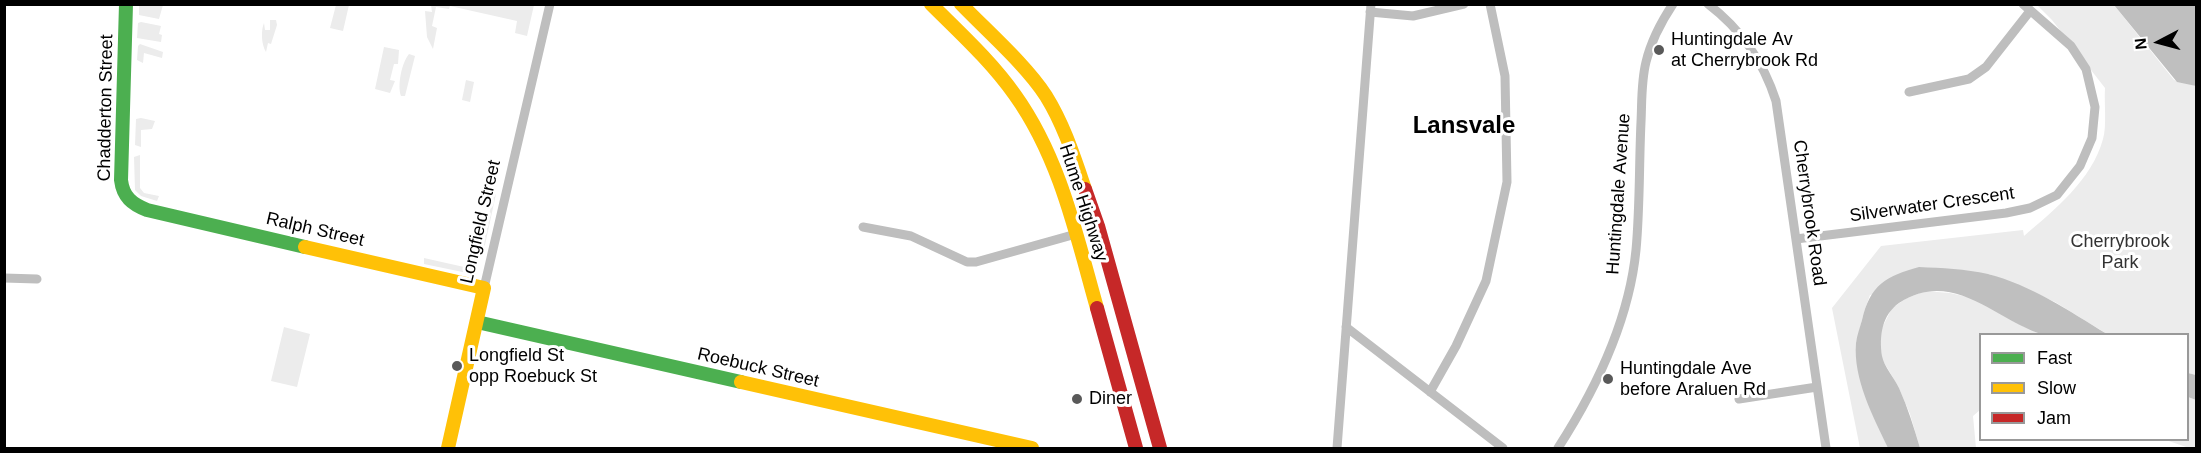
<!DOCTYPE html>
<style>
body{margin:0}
#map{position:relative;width:2201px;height:453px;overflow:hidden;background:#fff;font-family:Arial,sans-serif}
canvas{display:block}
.frame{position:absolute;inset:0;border:6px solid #000;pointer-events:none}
.legend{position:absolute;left:1979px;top:333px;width:210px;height:108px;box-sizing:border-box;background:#fff;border:2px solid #999;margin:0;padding:8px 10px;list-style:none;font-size:18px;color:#000}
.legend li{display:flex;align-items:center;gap:12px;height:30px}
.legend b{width:30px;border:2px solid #999}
.north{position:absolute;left:2129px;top:12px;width:60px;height:60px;-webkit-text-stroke:4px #fff;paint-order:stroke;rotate:264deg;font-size:16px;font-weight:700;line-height:24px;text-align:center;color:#000}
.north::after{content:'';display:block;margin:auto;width:21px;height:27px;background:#000;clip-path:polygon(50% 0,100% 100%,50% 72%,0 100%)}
</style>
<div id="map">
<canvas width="2201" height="453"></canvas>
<div class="frame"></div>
<ul class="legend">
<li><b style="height:8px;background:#4caf50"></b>Fast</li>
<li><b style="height:8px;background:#ffc107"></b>Slow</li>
<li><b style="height:8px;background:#c62828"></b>Jam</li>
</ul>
<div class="north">N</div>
</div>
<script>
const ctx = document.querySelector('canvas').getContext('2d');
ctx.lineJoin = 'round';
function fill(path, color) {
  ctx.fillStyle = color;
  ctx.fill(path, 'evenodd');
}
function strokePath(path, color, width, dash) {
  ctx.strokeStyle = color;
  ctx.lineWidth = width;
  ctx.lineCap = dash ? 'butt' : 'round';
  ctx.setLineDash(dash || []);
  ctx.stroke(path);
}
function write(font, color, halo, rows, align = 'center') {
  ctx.font = font + ' Arial,sans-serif';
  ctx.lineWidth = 6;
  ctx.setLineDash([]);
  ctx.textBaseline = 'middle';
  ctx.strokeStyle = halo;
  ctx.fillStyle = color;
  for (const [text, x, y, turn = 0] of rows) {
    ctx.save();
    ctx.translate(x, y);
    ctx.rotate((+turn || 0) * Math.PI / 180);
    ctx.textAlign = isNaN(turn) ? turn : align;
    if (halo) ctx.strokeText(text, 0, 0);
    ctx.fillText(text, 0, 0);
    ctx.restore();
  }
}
const green = new Path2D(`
 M139,5H163L159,19L139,15Z
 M336,5H349L343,31L330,28Z
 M431,5V4L534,5L527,36L515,33L517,21L450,6L449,9L436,7L432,26L437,28L433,49L427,37L425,11L432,12Z
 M2037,5H2114L2174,80L2196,86V375L2188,373V334H2107L2055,302L1989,274L1870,295L1864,312L1856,343L1870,408L1888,448H1860L1832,308L1881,246L2023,230L2024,236C2054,210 2092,180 2103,139C2107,126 2104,103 2105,88L2052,20Z
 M270,20H276L277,25L271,44L268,43L266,52C261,44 261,30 264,23L265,30H270Z
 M141,22L161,26L159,34L162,35L161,42L137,38L138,23Z
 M140,44L163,52L162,58L144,53L143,63L137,60L138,46Z
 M384,47L399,50L398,64H394L390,80L395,81L390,93L375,89Z
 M409,54L415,56L405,96H401C397,85 402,62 409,54Z
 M466,80L474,82L470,102L462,100Z
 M141,118L155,121L152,129L141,130V147L135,145L136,119Z
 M140,155V188L144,193L159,196L157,201L141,196L135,190L134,157Z
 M494,193L496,194L483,254L480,255Z
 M424,258L473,269H474L472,274L424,264Z
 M1925,291L1950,293L1972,298L2040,334H1980V410L1973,416L1976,448H1920L1910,414L1898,386L1882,359L1879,334L1892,308L1907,298Z
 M284,327L310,334L297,387L271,381Z
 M2188,397L2196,400V448H2189L2166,440H2188Z`);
const water = new Path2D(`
 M2114,5H2196V86L2177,82Z
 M1919,267C1942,268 1965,269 1988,274C2031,285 2069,311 2107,334C2091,335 2051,338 2038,333C1992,316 1951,269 1899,303C1882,315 1879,336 1882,356C1884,367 1894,377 1899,388C1908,408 1914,428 1920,448H1888C1873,416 1853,379 1856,343C1857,335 1860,327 1862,320C1870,285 1886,276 1919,267Z
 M2188,373L2196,375V400L2188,397Z`);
const street = new Path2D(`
 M1708,4C1742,30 1763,61 1776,101L1826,448
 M1370,12L1413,16L1464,4
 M1909,92L1969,79L1986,67L2030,11
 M863,227L911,236L967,262H976L1076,234
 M1796,239L2006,213L2030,208L2057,195L2080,166L2092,138L2095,107L2086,69L2071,46L2023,4
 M4,278L37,279
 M484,288L550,4
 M1346,327L1503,448
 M1430,392L1456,346L1486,281L1507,182L1505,76L1490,4
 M1739,399L1817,387
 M1337,448L1371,4
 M1558,448C1596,389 1629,321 1636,250C1640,207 1639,164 1641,122C1642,102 1641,82 1646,62C1651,41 1661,22 1673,4`);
const fast = new Path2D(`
 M126,4L121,180C123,197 132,204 147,210L305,247
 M477,322L741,382`);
const slow = new Path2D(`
 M931,4C960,33 991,61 1015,95C1060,158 1076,234 1097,308
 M961,4C987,31 1026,65 1046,96C1064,125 1074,157 1085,189
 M305,247L484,288L448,448
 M741,382L1032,448`);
const jam = new Path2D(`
 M1085,189L1098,226L1160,448
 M1097,308L1136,448`);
const markers = [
 [1659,50,6,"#595959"],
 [457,366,6,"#595959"],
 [1608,379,6,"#595959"],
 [1077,399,6,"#595959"]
];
const poiNames = [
 ["Huntingdale Av",1671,40],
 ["at Cherrybrook Rd",1671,61],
 ["Longfield St",469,356],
 ["opp Roebuck St",469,377],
 ["Huntingdale Ave",1620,369],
 ["before Araluen Rd",1620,390],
 ["Diner",1089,399]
];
const streetNames = [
 ["Chadderton Street",106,108,-89],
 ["Huntingdale Avenue",1619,194,-86],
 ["Hume Highway",1083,203,72],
 ["Silverwater Crescent",1932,205,-8],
 ["Cherrybrook Road",1809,213,82],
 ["Longfield Street",481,222,-77],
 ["Ralph Street",315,230,13],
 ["Roebuck Street",758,368,13]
];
const parkNames = [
 ["Cherrybrook",2120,242],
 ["Park",2120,263]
];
const districtNames = [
 ["Lansvale",1464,126]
];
fill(green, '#ececec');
fill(water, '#bfbfbf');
strokePath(street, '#bebebe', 9);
strokePath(fast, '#4caf50', 14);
strokePath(slow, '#ffc107', 14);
strokePath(jam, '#c62828', 14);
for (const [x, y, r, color] of markers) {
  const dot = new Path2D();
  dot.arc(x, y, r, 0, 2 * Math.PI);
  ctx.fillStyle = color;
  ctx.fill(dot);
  strokePath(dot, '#fff', 2);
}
write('18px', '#000', '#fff', poiNames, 'left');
write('18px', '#000', '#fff', streetNames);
write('18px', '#333', '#fff', parkNames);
write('bold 24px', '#000', '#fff', districtNames);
</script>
